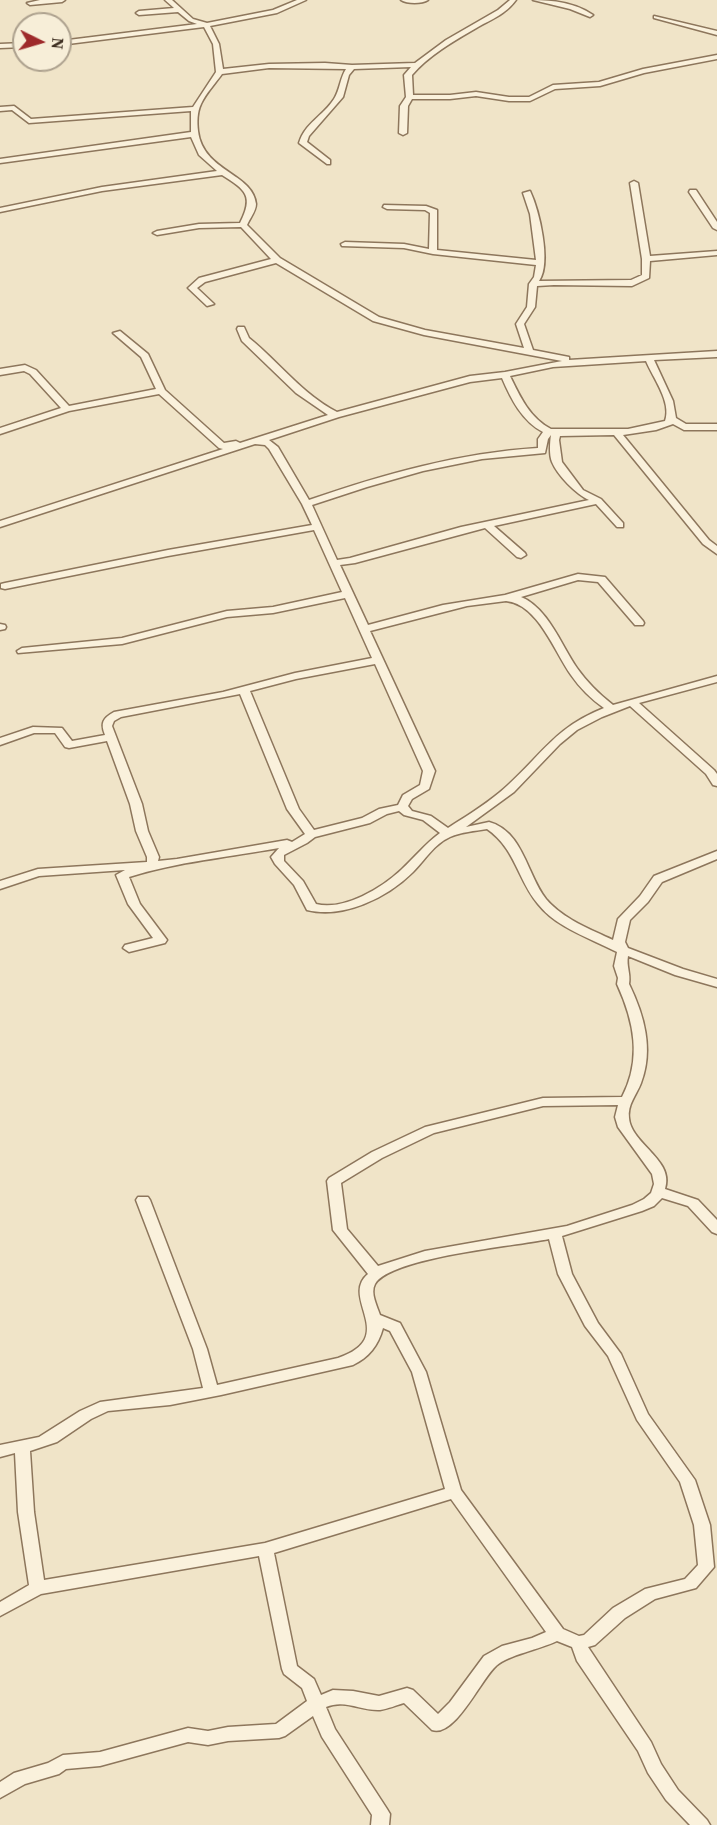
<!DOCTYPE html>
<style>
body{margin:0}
#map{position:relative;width:717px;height:1825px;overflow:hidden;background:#f0e4c8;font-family:"Source Serif 4",serif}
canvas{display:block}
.north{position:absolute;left:12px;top:12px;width:60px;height:60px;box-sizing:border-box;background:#f7eed8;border:2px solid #ada18e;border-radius:50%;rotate:95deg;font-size:16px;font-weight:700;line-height:24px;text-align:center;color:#3d2e20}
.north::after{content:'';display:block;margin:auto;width:21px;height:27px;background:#9e2a2b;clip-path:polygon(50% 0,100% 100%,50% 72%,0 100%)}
</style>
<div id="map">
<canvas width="717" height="1825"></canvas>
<div class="north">N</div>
</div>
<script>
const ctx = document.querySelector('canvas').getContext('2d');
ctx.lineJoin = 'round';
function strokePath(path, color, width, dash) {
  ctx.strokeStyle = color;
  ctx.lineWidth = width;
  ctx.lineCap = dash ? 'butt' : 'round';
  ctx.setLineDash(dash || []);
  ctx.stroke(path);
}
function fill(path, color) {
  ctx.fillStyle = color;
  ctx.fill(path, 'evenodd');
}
const street = new Path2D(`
 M40,0H65L62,2L30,5L27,3Z
 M165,0H172L193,19L207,23L273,10L297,0H306L277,13L210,26L219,44L223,69L269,64L325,63L352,65L415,63L446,40L498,10L510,0H516C506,14 492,19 478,27C454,41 429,55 412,75L413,95H450L476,92L509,97H529L553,85L599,82L643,69L717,55V59L644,73L600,86L555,89L530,101H509L476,96L450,99H412L408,106L407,133L403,135L399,133L400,106L406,97L404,75L411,67L354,69L349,75L343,97L309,136L307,142L330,160V164H327L299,143C305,123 323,116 334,99C340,90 340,78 346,69L269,68L222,74C215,84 206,93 201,104C197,112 197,122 198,131C203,172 253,173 256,204C256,211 250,218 247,225L280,258L379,317L425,330L524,348L516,324L527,307L529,284L534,277L536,265L433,254L404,248L342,246L341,244L345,242L404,244L429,249L430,213L425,210L387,209L383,207L384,205L426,206L437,210V250L536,260L530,214L523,193L530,191C539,210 552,263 539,281L631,280L642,275V259L630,183L634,181L638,183L650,256L717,251V255L650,261L649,278L632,286L554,285L537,286L535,307L524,324L533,350L569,357V360L717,351V357L654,360L673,401L676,418L686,424H717V430H684L673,424L656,430L623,435L709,540L717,546V554L703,544L614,435L560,436L559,440L562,462L583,490L601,499L623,523V527H617L596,504L494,526L525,553L526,555L521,558L517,557L485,528L355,563L340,565L368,625L443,605L505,595L578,574L605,577L643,621L644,623L643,625H635L598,582L578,580L521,597C548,608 561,645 577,668C587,682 599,694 613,705L717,676V682L639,703L714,770L717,774V786L713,785L706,774L630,706L602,717L577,730L560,744L514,792L466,827L489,822C523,831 527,875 546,899C563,919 590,929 613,940L618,919L640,896L654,876L717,851V859L662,882L648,902L630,920L625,942L628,948L683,969L717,979V987L675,975L628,956C626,966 631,974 629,984C644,1015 654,1049 641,1083C637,1094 627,1105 629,1118C631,1144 675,1160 665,1189L698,1200L717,1220V1234L712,1232L688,1206L662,1198L654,1206L642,1211L562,1236L572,1274L598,1323L621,1354L648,1414L695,1480L710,1525L714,1567L696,1588L655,1599L625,1618L595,1645L588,1647L651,1742L661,1764L678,1790L707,1820L710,1825H690L666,1800L648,1773L638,1751L577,1661L572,1647L557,1641C541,1649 508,1655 496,1666C481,1679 455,1738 432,1730L404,1703C397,1705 388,1709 380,1710C361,1711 345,1699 326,1707L335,1729L387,1809L390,1814L389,1825H371L372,1815L322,1737L313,1716L285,1736L279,1738L228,1741L208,1745L188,1742L100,1766L66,1769L59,1774L25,1784L0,1798V1782L14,1773L48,1763L63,1755L100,1752L188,1728L208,1731L228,1727L276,1724L307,1701L302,1688L284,1674L282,1669L259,1556L41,1594L0,1616V1602L29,1585L18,1512L15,1453L0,1457V1445L39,1437L80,1411L100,1402L203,1388L193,1349L136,1200L138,1197H148L150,1200L207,1349L217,1385L338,1358C400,1337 339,1298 368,1274L333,1230L327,1181L329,1178L372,1152L425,1127L543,1098L622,1097C642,1059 634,1021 617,984L618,978L614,966L617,952C590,938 557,928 538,904C517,879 516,849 487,829C475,831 461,832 450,837C434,844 425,860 413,872C387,898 343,919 307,910L294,885L275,864L271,857L279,848C229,857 176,862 129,877L140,904L167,940L165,943L129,952L123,948L125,945L153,938L128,904L116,875L125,870L39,876L0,889V881L38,869L147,862V857L136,831L130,804L107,741L69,748L65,747L55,733H34L0,745V738L33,727L62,728L72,741L105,735C100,723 103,718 114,712L223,692L295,673L372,658L345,598L273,613L227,617L122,644L18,653L17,651L22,648L122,638L227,611L273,607L342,592L314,530L168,556L5,589L1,588V584L5,583L168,550L312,525L302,504L269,449L265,445L255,444L0,527V521L223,449L219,448L159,394L69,411L0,434V428L61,408L30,374L24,371L0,375V369L25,365L36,370L69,406L156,389L141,357L113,333L120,331L148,354L165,390L224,443L236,441L240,443L328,415L296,393L242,341L237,329L238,327H244L249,338C279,362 302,394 337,412L470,376L505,372L562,361L424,335L373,321L276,263L205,282L197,288L214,304L207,306L188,288L199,278L271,259L241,227L199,228L157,235L153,233L157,231L199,224L240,223C254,196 246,190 222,175L102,191L0,212V208L102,187L217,171L199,155L191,137L0,163V159L191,132V111L29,123L12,110L0,111V107L14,106L31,119L193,107L216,72L213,44L204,27L60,45V41L197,24L189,21L178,12L139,15L136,13L139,11L174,8ZM646,361C653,378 672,402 665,421L628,429H551C530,418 520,397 510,376L553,367ZM502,378C511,399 522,421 543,432L538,439V448C459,453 384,474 309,500L278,447L269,440L339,417L470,382ZM551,435C550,441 549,455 552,462C558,476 576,494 589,500L461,527L350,558L337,560L312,505L367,487L423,471L482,459L545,453L548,439ZM506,601C538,604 554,651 571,675C580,688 591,699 604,708C556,727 543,753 508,785C490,802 468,815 448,828L431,816L412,811L408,806L412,799L429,789L435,771L370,631L467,606ZM375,664L423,771L420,785L403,795L398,805L379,809L362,818L314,830L299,809L250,691L296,679ZM240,694L287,809L305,834L292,842L287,840L177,859L158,861L159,857L148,831L142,804L112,726L114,721L121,717ZM399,811L404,815L423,820L440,833C425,844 415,857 402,869C382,888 344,911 316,904L303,881L284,861V855L307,843L315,837L370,823L387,814ZM618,1105L615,1117L618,1127L652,1174L654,1184L651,1193L644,1199L632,1205L567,1226L425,1251L378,1266L347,1229L341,1183L382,1158L434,1133L543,1106ZM549,1239L558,1274L585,1326L608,1356L637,1420L680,1482L694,1525L698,1565L685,1579L645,1589L613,1608L584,1635L579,1636L563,1629L461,1490L426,1372L400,1323L380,1315C377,1306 370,1293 375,1284C391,1257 516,1246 549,1239ZM383,1328L390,1331L412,1372L445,1489L265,1543L44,1580L34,1512L30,1451L57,1442L91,1419L108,1411L170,1405L221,1395L353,1365C369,1357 378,1346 383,1328ZM451,1499L546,1632L532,1638L502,1646L484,1656L450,1702L438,1714L413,1690L407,1688L379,1696L353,1691L333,1690L321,1695L314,1679L297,1666L274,1553Z
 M401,0H428C422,4 407,4 401,0Z
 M533,0C553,0 576,3 593,15L590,17L570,9Z
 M654,16L717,31V35L654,18Z
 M24,43V47L0,48V44Z
 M690,190H696L717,222V230L713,228L689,192Z
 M0,624L5,625L6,627L5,629L0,630Z`);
strokePath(street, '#8d765c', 3);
fill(street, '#faf1dc');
</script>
